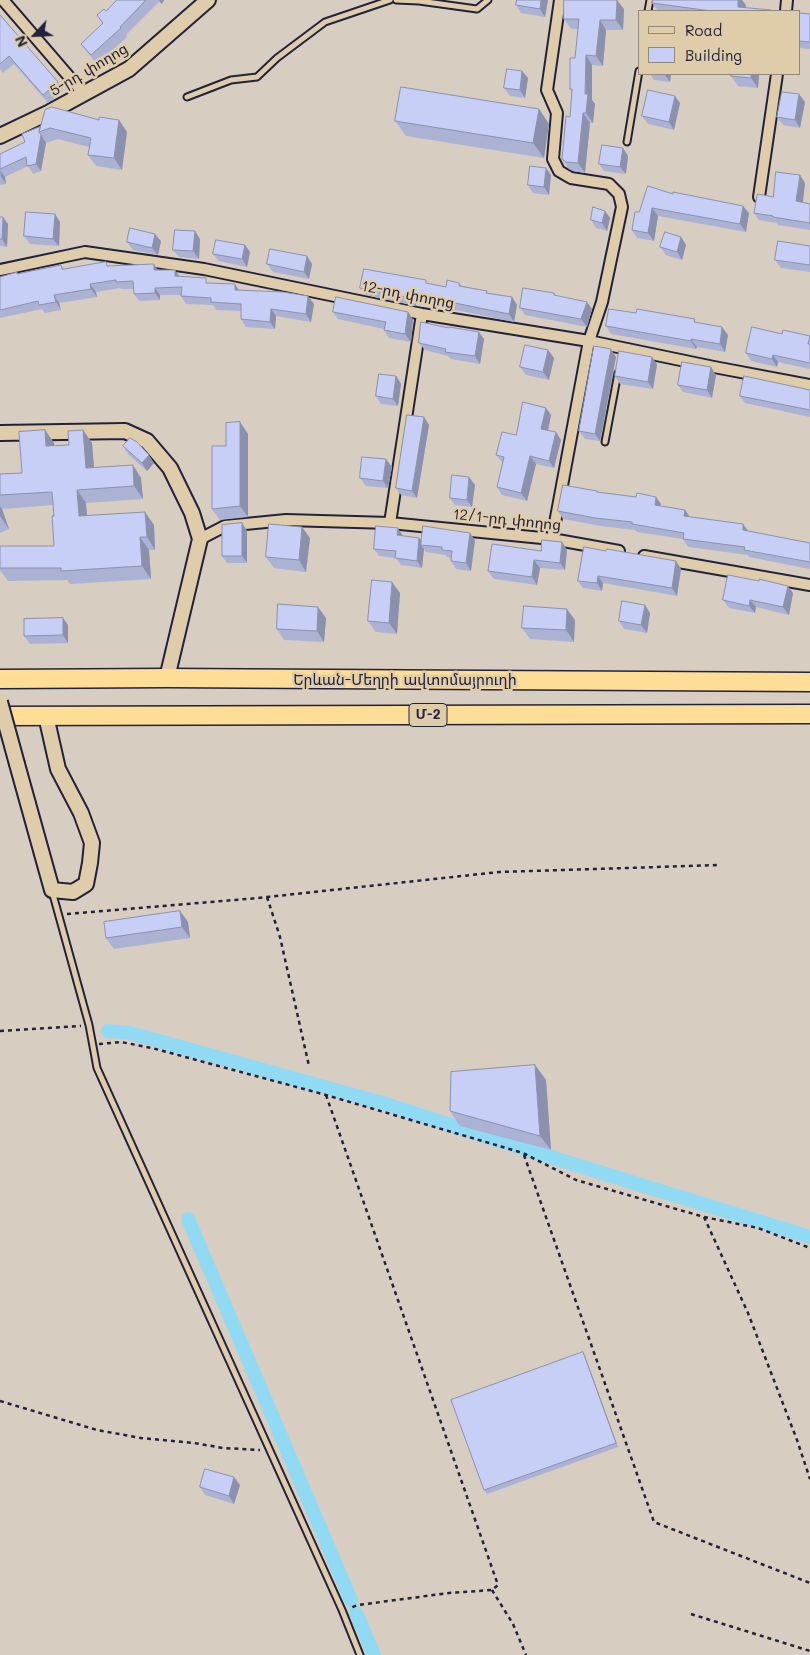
<!DOCTYPE html>
<meta charset="utf-8">
<style>
body{margin:0}
#map{position:relative;width:810px;height:1655px;overflow:hidden;background:#d8cdc1;font-family:Mali,sans-serif}
canvas{display:block}
.legend{position:absolute;left:638px;top:10px;width:162px;height:65px;box-sizing:border-box;background:#dfccaa;border:1px solid #93887e;margin:0;padding:6px 9px;list-style:none;font-size:15px;color:#22223b}
.legend li{display:flex;align-items:center;gap:10px;height:25px}
.legend b{width:25px;border:1px solid #93887e}
.north{position:absolute;left:10px;top:10px;width:50px;height:50px;-webkit-text-stroke:4px #dfccaa;paint-order:stroke;rotate:245deg;font-size:14px;font-weight:700;line-height:20px;text-align:center;color:#22223b}
.north::after{content:'';display:block;margin:auto;width:18px;height:22px;background:#22223b;clip-path:polygon(50% 0,100% 100%,50% 72%,0 100%)}
</style>
<div id="map">
<canvas width="810" height="1655"></canvas>
<ul class="legend">
<li><b style="height:6px;background:#dfccaa"></b>Road</li>
<li><b style="height:14px;background:#c7cff7"></b>Building</li>
</ul>
<div class="north">N</div>
</div>
<script>
const ctx = document.querySelector('canvas').getContext('2d');
ctx.lineJoin = 'round';
function strokePath(path, color, width, dash) {
  ctx.strokeStyle = color;
  ctx.lineWidth = width;
  ctx.lineCap = dash ? 'butt' : 'round';
  ctx.setLineDash(dash || []);
  ctx.stroke(path);
}
function fill(path, color) {
  ctx.fillStyle = color;
  ctx.fill(path, 'evenodd');
}
function write(font, color, halo, rows, align = 'center') {
  ctx.font = font + ' Mali,"Noto Sans Armenian",sans-serif';
  ctx.lineWidth = 5;
  ctx.setLineDash([]);
  ctx.textBaseline = 'middle';
  ctx.strokeStyle = halo;
  ctx.fillStyle = color;
  for (const [text, x, y, turn = 0] of rows) {
    ctx.save();
    ctx.translate(x, y);
    ctx.rotate((+turn || 0) * Math.PI / 180);
    ctx.textAlign = isNaN(turn) ? turn : align;
    if (halo) ctx.strokeText(text, 0, 0);
    ctx.fillText(text, 0, 0);
    ctx.restore();
  }
}
const canal = new Path2D(`
 M108,1031L130,1033L382,1103L547,1156L810,1237
 M188,1219L351,1600
 M356,1613L374,1655`);
const path = new Path2D(`
 M267,897L280,937L309,1066
 M67,914L258,898L499,872L720,865
 M0,1031L81,1026
 M99,1044L121,1042L152,1048L326,1095L523,1153L576,1180L704,1217L758,1228L810,1248
 M326,1095L498,1585L492,1590L449,1593L358,1605L350,1608
 M524,1155L654,1522L810,1583
 M704,1217L748,1313L797,1440L810,1479
 M0,1401L97,1430L141,1438L194,1443L223,1448L260,1450
 M492,1590L513,1624L526,1655
 M691,1614L810,1651`);
const lane = new Path2D(`
 M396,0L419,1L477,9L488,0
 M648,11L650,0
 M187,97L231,80L257,77L277,58L325,22L390,0
 M627,142L639,71
 M605,442L618,373
 M52,891L89,1025L97,1068L342,1610L360,1655`);
const street = new Path2D(`
 M3,0L84,94
 M786,11L787,0
 M759,197L777,74
 M0,270L85,252L204,269L422,314L589,341L714,367L810,385
 M390,523L422,314
 M200,539L225,526L286,520L390,523L552,539L619,551
 M552,539L589,341L602,302L622,207L619,194L609,184L571,178L559,171L553,159L557,113L547,90L560,0
 M644,556L810,585`);
const secondary = new Path2D(`
 M0,136L50,112L129,69L208,0
 M0,433L125,431L147,441L170,468L192,513L200,539L167,678
 M17,764L52,890L73,892L86,884L90,863L92,843L81,813L58,769L46,716`);
const highway = new Path2D(`
 M0,679L167,678L810,682
 M0,716L810,714`);
const secondaryBridge = new Path2D(`
 M0,702L17,764`);
const wall = new Path2D(`
 M117,0H164L162,4L159,2L126,35L127,37L97,64L87,52L81,44L103,24L97,15L106,11Z
 M517,0H548L545,17L521,13L516,5Z
 M652,3L746,5V8L771,10L772,11H658Z
 M624,9L623,30H606L603,66L592,65V100L595,104L593,123H590L585,173L573,171L569,169L562,159L570,117L572,92L570,89L575,58L578,29H571L564,19Z
 M799,13L810,14V49L799,48Z
 M0,15L58,82L63,90L48,103L14,64L3,73L0,69Z
 M522,71L528,78L525,98L510,96L504,88Z
 M650,74H671L670,82L654,80Z
 M731,74H759L758,88L738,86L731,76Z
 M805,102L800,128L783,125L777,117Z
 M680,103L674,130L648,124L642,116Z
 M539,109L549,124L544,158L406,136L395,121Z
 M99,120H119L127,132L122,170L96,166L88,155L89,147L58,139L46,143L41,171L33,174L28,166L5,177L6,184L0,185V154L25,142L40,127Z
 M623,148L628,156L626,174L604,171L599,164Z
 M551,175L549,195L533,193L528,185Z
 M805,183L803,202L810,204V230L778,225L777,223L759,220L754,213Z
 M673,194L749,213L746,232L658,216L654,241L637,238L632,230L639,212Z
 M605,211L610,218L607,231L596,228L591,220Z
 M0,217L8,224L7,247L0,246Z
 M60,222L59,246L30,244L24,236Z
 M681,237L686,245L682,260L666,255L660,247Z
 M200,239L199,259L179,257L173,250Z
 M161,241L158,255L133,250L127,242Z
 M245,245L250,252L247,267L219,261L213,254Z
 M810,246V272L781,268L775,260Z
 M307,256L312,264L309,279L273,272L267,264Z
 M61,265L64,269L109,266L158,270L180,277L239,290L314,304L311,322L276,316L275,329L246,327L241,319V311L216,310L213,305L186,304L181,296V295H160V300L139,301L134,294V289H121L120,288L96,292L97,297L59,303L61,310L45,313L42,309L0,318V277L18,274Z
 M459,283L462,286L487,291L488,293L512,297L517,305L514,322L461,311L416,304L415,306L366,295L360,288L429,284L446,287Z
 M520,308L592,309L587,327L525,315Z
 M333,312L413,319L411,342L389,338L384,330V329L338,319Z
 M636,313L697,323L728,335L725,352L697,347L696,349L611,334L606,326Z
 M782,334L810,336V369L778,362L777,367L751,361L746,353Z
 M484,339L480,364L451,359L448,356L425,350L419,343Z
 M548,350L554,358L549,380L526,375L520,367Z
 M616,357L600,441L585,439L579,431Z
 M657,364L653,389L620,384L615,376Z
 M716,375L712,398L683,392L678,385Z
 M396,376L401,384L398,406L381,404L376,396Z
 M810,390V417L745,403L740,396Z
 M546,408L551,415L548,430L561,440L554,468L536,464L527,501L502,495L497,487L503,463L496,455L516,435Z
 M240,422L248,434V517L220,520L212,509L226,446Z
 M429,425L417,498L401,495L396,488Z
 M45,430L54,443V446L69,445L83,430L92,443L94,468L133,465L141,478L143,499L86,503L87,516L154,525L155,550H149L151,579L70,584L67,580L8,581L0,570V546H54L53,505L2,509L9,529L0,533V474L22,473Z
 M123,446L154,463L147,471L128,454Z
 M392,467L388,488L366,486L360,478Z
 M469,477L475,485L472,507L455,505L450,498Z
 M598,492L636,497H656L661,504V506L685,510L689,517L748,531L810,543V569L749,557L748,555L688,547L683,539L637,532L635,530L601,526L563,519L558,511Z
 M242,523L247,531V563H227L222,556Z
 M403,536L419,538L422,541L475,540L471,571L456,569L451,561V558L447,557L445,555L426,552L424,549L422,568L401,565L396,558L379,556L374,549Z
 M310,538L306,572L274,568L266,557Z
 M562,542L567,550L565,570L540,568L537,585L494,579L488,571Z
 M584,547L681,569L677,596L603,583L602,591L583,588L578,581Z
 M400,593L397,634L376,632L368,621Z
 M793,593L789,615L756,607L755,613L729,608L723,600Z
 M650,613L647,633L624,629L619,621Z
 M326,618L324,642L284,640L277,629Z
 M575,620L574,642L530,639L522,628Z
 M68,625V643L30,644L24,636Z
 M180,911L188,922L190,938L114,949L106,938Z
 M535,1065L546,1080L551,1150L460,1126L450,1111Z
 M583,1352L585,1356L618,1447L487,1494L484,1490Z
 M240,1485L234,1504L205,1495L200,1487Z`);
const shadedWall = new Path2D(`
 M159,0H164L162,4Z
 M541,0H548L545,17L540,9Z
 M617,0L624,9L623,30L616,20Z
 M738,0H742L746,5L745,11L738,7Z
 M600,20L606,30L603,66L596,56Z
 M586,55L592,65V100L595,104L593,123L586,113Z
 M522,71L528,78L525,98L520,90Z
 M665,74H671L670,82L665,75Z
 M751,74H759L758,88L751,78Z
 M799,94L805,102L800,128L795,120Z
 M675,96L680,103L674,130L669,122Z
 M539,109L549,124L544,158L533,143Z
 M583,113L590,123L585,173L578,163Z
 M119,120L127,132L122,170L114,158Z
 M41,135L46,143L41,171L36,164Z
 M623,148L628,156L626,174L620,167Z
 M546,168L551,175L549,195L544,187Z
 M0,170L5,177L6,184L1,177Z
 M800,175L805,183L802,209L796,201Z
 M743,206L749,213L746,232L740,224Z
 M652,208L658,216L654,241L648,233Z
 M605,211L610,218L607,231L602,223Z
 M55,214L60,222L59,246L53,239Z
 M3,217L8,224L7,247L2,239Z
 M195,231L200,239L199,259L193,251Z
 M155,234L161,241L158,255L152,248Z
 M681,237L686,245L682,260L677,252Z
 M245,245L250,252L247,267L242,259Z
 M307,256L312,264L309,279L304,272Z
 M154,264L159,272L154,270Z
 M175,270L180,277L175,276Z
 M90,284L96,292L97,297L91,289Z
 M235,284L240,292L235,290Z
 M155,288L160,295V300L155,293Z
 M54,295L59,303L61,310L56,302Z
 M308,296L314,304L311,322L306,314Z
 M410,296L416,304L415,306L410,298Z
 M512,297L517,305L514,322L509,314Z
 M587,302L592,309L587,327L581,319Z
 M271,309L276,316L275,329L270,322Z
 M408,312L413,319L411,342L405,334Z
 M722,327L728,335L725,352L720,344Z
 M479,332L484,339L480,364L475,356Z
 M691,339L697,347L696,349L691,341Z
 M611,349L616,357L600,441L595,434Z
 M548,350L554,358L549,380L543,372Z
 M773,355L778,362L777,367L772,359Z
 M652,357L657,364L653,389L648,382Z
 M711,367L716,375L712,398L707,390Z
 M396,376L401,384L398,406L393,399Z
 M546,408L551,415L547,436L541,429Z
 M424,417L429,425L417,498L412,491Z
 M240,422L248,434V517L240,506Z
 M45,430L54,443L55,459L46,446Z
 M83,430L92,443L95,481L86,468Z
 M556,432L561,440L554,468L549,461Z
 M149,455L154,463L147,471L142,463Z
 M530,456L536,464L527,501L521,493Z
 M386,459L392,467L388,488L383,481Z
 M133,465L141,478L143,499L134,486Z
 M469,477L475,485L472,507L467,500Z
 M77,490L86,503L88,529L79,516Z
 M656,497L661,504L660,513L655,505Z
 M0,506L2,509L9,529L0,516Z
 M685,510L690,517L684,516Z
 M145,512L154,525L155,550L147,537Z
 M242,523L247,531V563L242,556Z
 M743,524L749,532L743,530Z
 M302,527L310,538L306,572L299,560Z
 M398,528L403,536L397,535Z
 M470,533L475,540L471,571L466,563Z
 M140,537L149,550L151,579L142,566Z
 M419,538L425,545H421L424,549L422,568L417,561Z
 M562,542L567,550L565,570L560,563Z
 M534,560L540,568L537,585L532,577Z
 M676,561L681,569L677,596L672,588Z
 M598,576L603,583L602,591L597,583Z
 M392,582L400,593L397,634L389,623Z
 M788,586L793,593L789,615L783,607Z
 M750,600L756,607L755,613L749,606Z
 M645,605L650,613L647,633L641,625Z
 M318,607L326,618L324,642L317,631Z
 M567,609L575,620L574,642L566,630Z
 M63,618L68,625V643L63,635Z
 M180,911L188,922L190,938L182,927Z
 M535,1065L546,1080L551,1150L540,1136Z
 M583,1352L585,1356L618,1447L616,1443Z
 M234,1477L240,1485L234,1504L229,1496Z`);
const building = new Path2D(`
 M117,0H146L120,27L121,28L91,55L81,44L103,23L97,15L104,9L106,11Z
 M517,0H541L540,9L516,5Z
 M564,0H617L616,20H600L596,56L586,55L585,94H588L586,113H583L578,163L566,162L562,159L566,116L570,117L572,89H570V58H575L579,19H564Z
 M653,0H738V7L771,10V11H711L652,3Z
 M799,13L810,14V42L799,41Z
 M0,15L58,82L43,95L9,56L0,64Z
 M507,69L522,71L520,90L504,88Z
 M731,74H751V78L731,76Z
 M401,87L539,109L533,143L395,121Z
 M648,90L675,96L669,122L642,116Z
 M782,92L799,94L795,120L777,117Z
 M52,107L99,120V117L119,120L114,158L88,155L91,138L50,128L39,132L45,110Z
 M40,127L39,132L41,135L36,164L27,166L26,157L0,169V154L25,142L22,134Z
 M602,145L623,148L620,167L599,164Z
 M530,166L546,168L544,187L528,185Z
 M776,172L800,175L796,201L810,204V223L773,217V216L754,213L757,195L758,194L773,197Z
 M648,186L673,194V192L743,206L740,224L652,208L648,233L632,230L635,212H639Z
 M593,207L605,211L602,223L591,220Z
 M26,212L55,214L53,239L24,236Z
 M0,217H3L2,239H0Z
 M130,228L155,234L152,248L127,242Z
 M175,230L195,231L193,251L173,250Z
 M665,232L681,237L677,252L660,247Z
 M216,240L245,245L242,259L213,254Z
 M778,241L810,246V265L775,260Z
 M270,249L307,256L304,272L267,264Z
 M106,262L107,266L154,264V270H175V276L206,278V283L235,284V290L283,292L308,296L306,314L271,309L270,322L241,319V304L211,302V298L181,296L182,287L155,288V293L134,294L133,281L116,282V280L90,284L91,289L54,295L56,302L39,305L38,301L0,310V277L17,272V274L61,265L62,269Z
 M364,269L426,280V283L446,287L447,280L459,283V286L487,291L486,293L512,297L509,314L455,303L410,296V298L360,288Z
 M523,288L554,293V295L587,302L581,319L520,308Z
 M336,297L408,312L405,334L384,330L386,322L333,312Z
 M609,309L636,313L637,309L695,319L694,322L722,327L720,344L691,339V341L606,326Z
 M421,322L449,328V327L479,332L475,356L445,352L446,349L419,343Z
 M752,327L782,334L783,330L810,336L808,344H810V363L773,355L772,359L746,353Z
 M525,345L548,350L543,372L520,367Z
 M594,346L611,349L595,434L579,431Z
 M619,351L652,357L648,382L615,376Z
 M682,362L711,367L707,390L678,385Z
 M379,374L396,376L393,399L376,396Z
 M744,376L810,390V410L740,396Z
 M523,402L546,408L541,429L556,432L549,461L530,456L521,493L497,487L504,457L496,455L502,432L516,435Z
 M407,415L424,417L412,491L396,488Z
 M240,422V506L212,509V446H226V423Z
 M45,430L46,446L69,445L68,431L83,430L86,468L133,465L134,486L77,490L79,516L145,512L147,537H140L142,566L61,571V568H0V546H54L52,516H54L52,492L0,495V474L22,473L19,432Z
 M130,438L137,442L149,455L142,463L123,446Z
 M362,457L386,459L383,481L360,478Z
 M452,475L469,477L467,500L450,498Z
 M563,485L597,491V492L636,497L637,493L656,497L655,505L685,510L684,516L743,524V530L810,543V562L744,550L745,547L683,539L684,533L632,524V522L595,518L558,511Z
 M242,523V556H222V525Z
 M269,524L302,527L299,560L266,557Z
 M376,526L398,528L397,535L419,538L417,561L395,558L396,551L374,549Z
 M423,526L470,533L466,563L451,561L452,551L442,550V547L421,545Z
 M542,540L562,542L560,563L534,560L532,577L488,571L492,544L541,551Z
 M584,547L606,551L607,549L676,561L672,588L598,576L597,583L578,581Z
 M728,575L759,581V579L788,586L783,607L750,600L749,606L723,600Z
 M372,580L392,582L389,623L368,621Z
 M622,601L645,605L641,625L619,621Z
 M278,604L318,607L317,631L277,629Z
 M524,606L567,609L566,630L522,628Z
 M63,618V635L24,636V619Z
 M180,911L182,927L106,938L104,922Z
 M535,1065L540,1136L450,1111L451,1072Z
 M583,1352L616,1443L484,1490L451,1400Z
 M205,1469L234,1477L229,1496L200,1487Z`);
const shields = [
 [428,715,38]
];
const shieldNames = [
 ["Մ-2",428,715]
];
const streetNames = [
 ["5-րդ փողոց",89,70,-31],
 ["12-րդ փողոց",408,295,11],
 ["12/1-րդ փողոց",507,520,6],
 ["Երևան-Մեղրի ավտոմայրուղի",405,680]
];
strokePath(canal, '#91daf3', 14);
strokePath(lane, '#22223b', 9);
strokePath(street, '#22223b', 14);
strokePath(secondary, '#22223b', 18);
strokePath(highway, '#22223b', 21);
strokePath(path, '#22223b', 2.5, [4, 4]);
strokePath(lane, '#dfccaa', 5);
strokePath(street, '#dfccaa', 10);
strokePath(secondary, '#dfccaa', 14);
strokePath(highway, '#fedd96', 18);
strokePath(secondaryBridge, '#22223b', 18, []);
strokePath(secondaryBridge, '#dfccaa', 14);
fill(wall, '#abb2d4');
fill(shadedWall, '#8b91ad');
fill(building, '#c7cff7');
strokePath(building, '#8b91ad', 1);
for (const [x, y, w] of shields) {
  const box = new Path2D();
  box.roundRect(x - w / 2, y - 11.5, w, 23, 4);
  ctx.fillStyle = '#dfccaa';
  ctx.fill(box);
  strokePath(box, '#22223b', 1);
}
write('bold 14px', '#22223b', null, shieldNames);
write('15px', '#22223b', '#dfccaa', streetNames);
</script>
